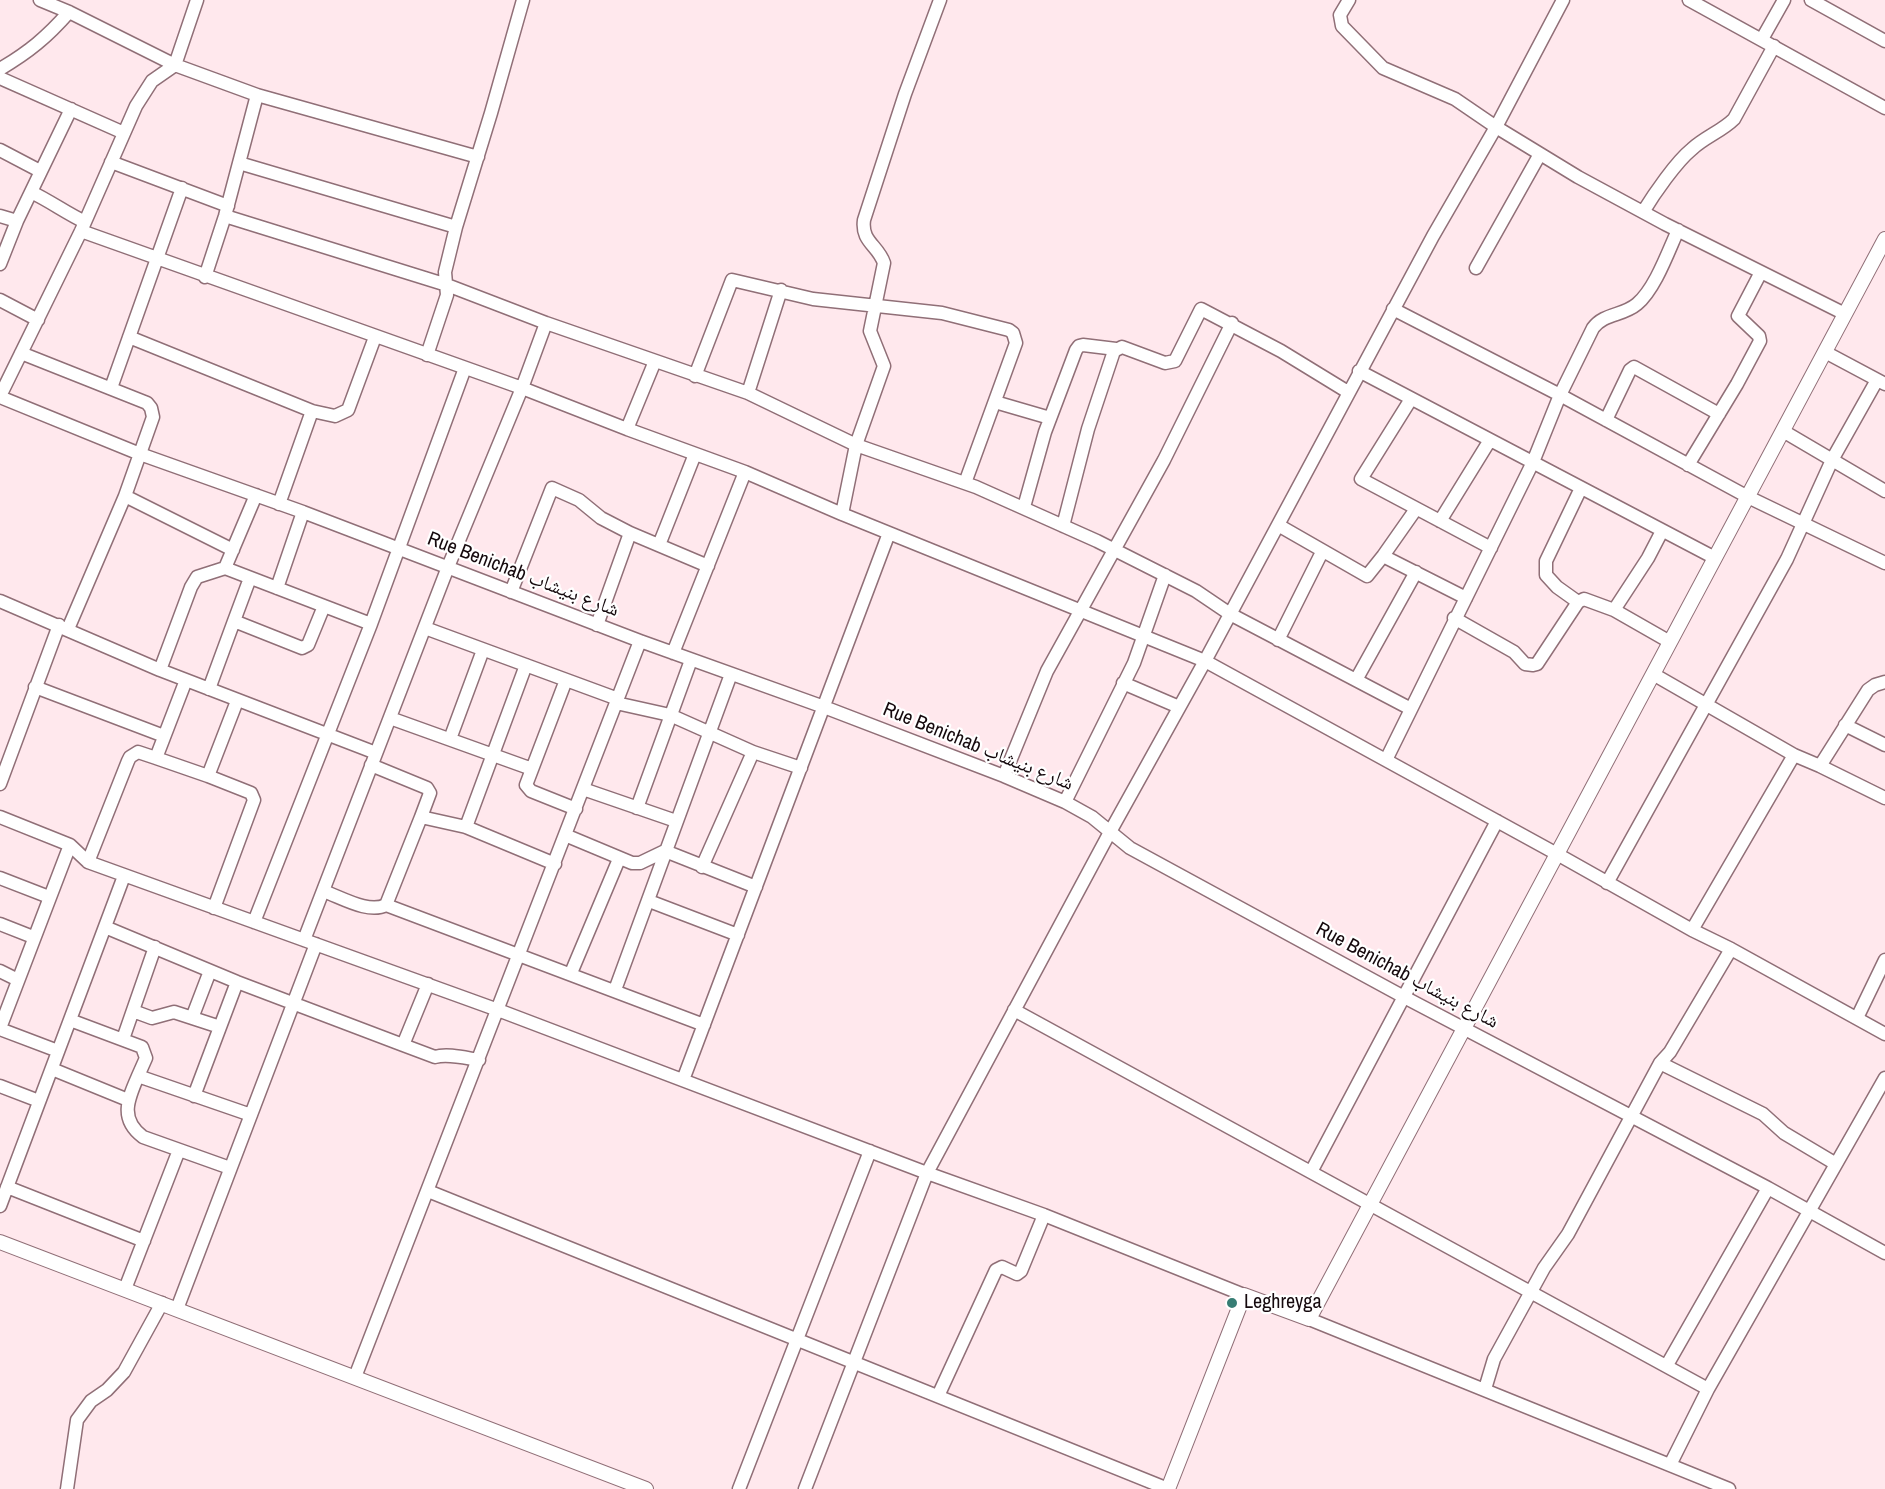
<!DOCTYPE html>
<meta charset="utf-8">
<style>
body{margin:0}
canvas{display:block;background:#ffe8ed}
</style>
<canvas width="1885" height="1489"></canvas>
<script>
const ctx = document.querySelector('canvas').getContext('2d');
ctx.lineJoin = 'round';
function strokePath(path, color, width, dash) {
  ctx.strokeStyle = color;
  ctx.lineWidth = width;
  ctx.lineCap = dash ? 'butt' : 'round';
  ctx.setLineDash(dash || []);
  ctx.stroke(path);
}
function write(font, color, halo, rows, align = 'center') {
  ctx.font = font + ' "Archivo Narrow","Noto Naskh Arabic",sans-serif';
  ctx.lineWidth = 4.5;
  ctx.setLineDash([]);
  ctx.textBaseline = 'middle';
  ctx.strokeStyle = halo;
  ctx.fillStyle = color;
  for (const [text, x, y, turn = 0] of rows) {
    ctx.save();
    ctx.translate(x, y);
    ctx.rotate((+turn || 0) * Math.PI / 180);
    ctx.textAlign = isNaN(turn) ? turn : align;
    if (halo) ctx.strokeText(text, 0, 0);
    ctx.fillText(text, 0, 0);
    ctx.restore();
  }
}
const minor = new Path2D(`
 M40,0L69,12L175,65L257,95
 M1349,0L1340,15L1342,26L1383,68L1455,99L1496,127L1578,177L1665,224L1845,314
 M1689,0L1885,108
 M1811,0L1885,41
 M1762,39L1784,0
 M0,69C29,52 47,37 69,12
 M0,78L124,133
 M0,150L40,171
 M111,162L228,206
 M239,163L456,227
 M31,192C50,201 66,213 85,222
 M1643,212C1654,194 1676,162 1692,149C1705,137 1722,131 1734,119L1774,46
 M0,216L17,221
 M225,216L447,285L546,323L748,393L856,445L976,487L1097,541L1196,591L1230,614L1411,709
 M81,231L522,388L627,429L745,472L842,514L1205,661L1557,854L1692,930L1731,949L1885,1034
 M0,264L17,221L71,109
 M1476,268L1540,154
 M205,277L225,216L257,95L478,157
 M0,300L38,320
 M1393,309L1560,395L1748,497L1885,563
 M129,337L312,411L335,416L348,410L375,337
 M1825,352L1885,384
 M21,353L147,403L151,408L153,417L125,496L68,629
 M427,355L447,295L445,272L456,227L491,113L523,0
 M1359,371L1715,558
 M695,376L732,280L813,299L942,313L1009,330L1013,333L1016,343L965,483
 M111,388L182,188
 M748,393L781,290
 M0,396L81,231L136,106L152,81L175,65L197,0
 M0,397L140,454L303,512L640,641L824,707L1004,776L1065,802L1092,817L1130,848L1404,997L1768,1188L1885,1253
 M1411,399L1361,479L1491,548
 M995,402L1050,418
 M1606,420L1630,370L1634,367L1719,414
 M627,429L655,361
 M1783,431L1885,491
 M1688,465L1737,384L1760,341L1759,336L1738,316L1761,272
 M125,496L233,550
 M279,504L312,411
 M1024,507L1045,432L1076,350L1079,346L1083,345L1116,349
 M842,514L856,445L884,366L870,331L884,263C878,245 861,242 864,220L905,94L940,0
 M1440,521L1490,440
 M1278,525L1367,576L1383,556L1416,509
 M1063,526L1088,429L1114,351L1122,347L1165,363L1175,361L1201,309L1281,351L1348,392
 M659,545L695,454
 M1383,556L1466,598
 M225,568L371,624
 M277,588L303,512
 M511,592L552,488L579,500L601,518L630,533L708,566
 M0,601L160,670L376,753
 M1578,602L1557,587L1546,575V561L1581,488
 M1614,610L1648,558L1662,531
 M1454,618L1514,652L1525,664L1533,665L1537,664L1578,602L1584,599L1614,610L1670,642
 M234,621L250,578
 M597,625L630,533
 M425,628L618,699
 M1278,640L1322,552
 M673,653L745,472
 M160,670L191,587L197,577L225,568L256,495
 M1653,674L1794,755L1820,766L1885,798
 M566,680L526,785L531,791L576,809
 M1356,680L1416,572
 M1123,683L1179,707
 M35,687L164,736
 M209,689L234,621L302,648L308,645L324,606
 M616,703L670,715L753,752L801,768
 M390,718L532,769
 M1845,725L1885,745
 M450,739L483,650
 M156,758L208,776L237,701
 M1386,760L1533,462L1560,395L1593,328C1604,313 1623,316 1637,304C1655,289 1668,252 1678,230
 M371,765L427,788L430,793L421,817
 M1820,766L1868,690L1875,685L1885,682
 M208,776L251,793L254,800L214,908
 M1004,776L1047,671L1164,460L1232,323
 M0,784L59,625
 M583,789L676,821
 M1065,802L1134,663L1165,575
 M637,808L691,660
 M0,817L70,845L88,862L498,1010L927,1173L1044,1215L1244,1295
 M466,827L526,665
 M565,835L632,863H640L665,851L756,887
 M88,862L128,761L130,757L138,752L156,758L186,680
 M702,867L753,752
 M0,878L49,897
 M1607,883L1787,559L1832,460L1877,380
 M323,891C341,897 368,914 386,905L421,817L466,827L555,864
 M649,901L738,935
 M386,905L704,1025
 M254,922L371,624L465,368
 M0,924L33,937
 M105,927L237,982L403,1045L428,984
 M1692,930L1794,755
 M304,940L448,567L522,388L546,323
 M0,971L18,980
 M571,973L619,859
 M615,990L731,674
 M1014,1010L1708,1389
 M133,1011L152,1018L174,1012L220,1027
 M192,1018L210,971
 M1857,1018L1885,960
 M70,1020L142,1047L146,1058L138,1076L251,1115
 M0,1028L70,845
 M0,1029L58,1051
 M123,1039L155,947
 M403,1045L435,1057C447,1053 466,1058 479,1060
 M1660,1063L1763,1114L1784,1133L1836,1164
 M52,1069L128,1100
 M138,1076C128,1099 119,1119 143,1137L230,1168
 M683,1080L889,533
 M0,1086L39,1101
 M194,1096L237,982
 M1311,1172L1497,821
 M7,1187L144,1241
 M428,1191L1168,1489
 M0,1206L124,876
 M125,1289L179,1150
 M177,1309L316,944
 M1309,1319L1729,1489
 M1667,1365L1768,1188
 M355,1377L640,641
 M1485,1389L1494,1359L1544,1268L1568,1234L1660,1063L1670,1052L1731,949
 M938,1396L996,1270L1002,1267L1017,1274L1021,1271L1044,1215
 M1670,1465L1708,1389L1885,1078
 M67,1489L77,1420L91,1401L107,1390L124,1372L162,1303
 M739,1489L870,1151
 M805,1489L927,1173L1110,832L1205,661L1433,236L1496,127L1563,0`);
const tertiary = new Path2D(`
 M0,1242L646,1489
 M1168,1489L1244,1295L1309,1319L1885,239`);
const markers = [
 [1232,1303,6,"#377d74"]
];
const streetNames = [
 ["Rue Benichab شارع بنيشاب",523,575,21],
 ["Rue Benichab شارع بنيشاب",978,747,22],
 ["Rue Benichab شارع بنيشاب",1407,976,28]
];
const poiNames = [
 ["Leghreyga",1244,1303]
];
strokePath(minor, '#906f77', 15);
strokePath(tertiary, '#906f77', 16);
strokePath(minor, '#fff', 12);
strokePath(tertiary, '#fff', 14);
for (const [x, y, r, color] of markers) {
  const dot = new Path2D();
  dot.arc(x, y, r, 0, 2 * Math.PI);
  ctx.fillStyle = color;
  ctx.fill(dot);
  strokePath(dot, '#fff', 2);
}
write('20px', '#15090d', '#fff', streetNames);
write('20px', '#15090d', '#fff', poiNames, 'left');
</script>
